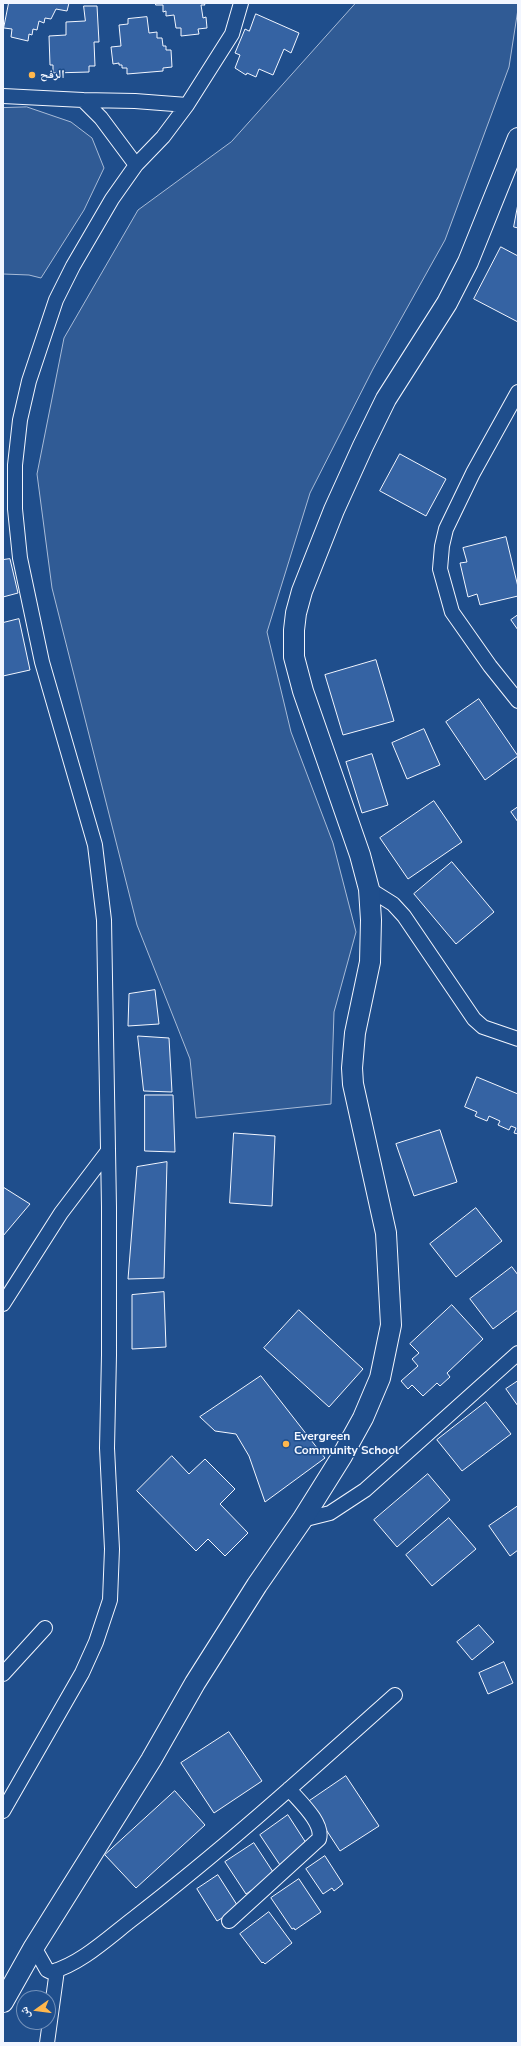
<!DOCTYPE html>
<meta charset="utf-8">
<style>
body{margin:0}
#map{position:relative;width:521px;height:2046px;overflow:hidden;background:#1f4e8c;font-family:"Nunito Sans","Noto Naskh Arabic",sans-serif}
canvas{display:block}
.frame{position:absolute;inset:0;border:4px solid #f2f6ff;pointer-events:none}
.north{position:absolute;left:16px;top:1990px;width:40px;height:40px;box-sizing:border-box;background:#1f4e8c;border:1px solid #7391ba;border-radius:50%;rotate:256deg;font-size:11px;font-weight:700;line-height:16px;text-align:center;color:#f2f6ff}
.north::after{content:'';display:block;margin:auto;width:14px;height:18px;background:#ffb74d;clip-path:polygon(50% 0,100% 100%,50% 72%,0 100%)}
</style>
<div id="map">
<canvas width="521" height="2046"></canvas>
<div class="frame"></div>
<div class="north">ش</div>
</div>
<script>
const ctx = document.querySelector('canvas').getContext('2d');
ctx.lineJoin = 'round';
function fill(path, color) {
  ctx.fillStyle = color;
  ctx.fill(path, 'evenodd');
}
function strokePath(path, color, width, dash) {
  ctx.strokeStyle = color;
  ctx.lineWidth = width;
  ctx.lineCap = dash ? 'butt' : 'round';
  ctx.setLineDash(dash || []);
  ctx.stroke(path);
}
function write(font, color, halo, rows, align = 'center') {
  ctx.font = font + ' "Nunito Sans","Noto Naskh Arabic",sans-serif';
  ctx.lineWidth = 3;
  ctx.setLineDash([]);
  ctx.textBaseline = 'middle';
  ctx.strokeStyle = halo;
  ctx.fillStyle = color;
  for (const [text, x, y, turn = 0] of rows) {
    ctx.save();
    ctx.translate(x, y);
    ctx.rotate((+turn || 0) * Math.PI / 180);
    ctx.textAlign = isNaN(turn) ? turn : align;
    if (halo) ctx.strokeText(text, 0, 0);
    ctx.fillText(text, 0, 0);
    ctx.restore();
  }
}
const green = new Path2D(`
 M356,3H518V9L509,67L445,240L373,369L310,493L267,632L291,732L333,843L356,932L334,1012L331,1104L196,1118L190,1059L137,925L52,588L37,474L64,338L138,210L231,142Z
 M27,107L71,122L92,138L104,168L84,210L41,278L29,275L3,274V108Z`);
const building = new Path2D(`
 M9,3H69L67,11L56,9L51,19L45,18L44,23L39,21L37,30L33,29L32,35L29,34L28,41L11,37L12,29L4,28Z
 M156,3H204L205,5H201L203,18L206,17L207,28L198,29L199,34L181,36V28H176L174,15L166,16V11L163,12V5H156Z
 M84,6H97L99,42H94L95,66H89V72L53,73V65H50L49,36L66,35V22L85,21Z
 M256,14L299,33L291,53L284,49L273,75L259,69L256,77L247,73L246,75L235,68L240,55L235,53L245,29L249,31Z
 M147,17L149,33L157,32V38H162L163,46H166V50H171L172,67L163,68V71L127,74V68H122V65H119V63L113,64L111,47L121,46L119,25L128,24V19Z
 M518,204V228L514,227Z
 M501,247L518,256V322L474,299Z
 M400,454L446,479L426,516L380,491Z
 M506,537L518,587V596L480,605L477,594L468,597L460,563L467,562L463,548Z
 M10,559L18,593L3,597V560Z
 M518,615V630L511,620Z
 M19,619L30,670L3,676V623Z
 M376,660L394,721L343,735L325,675Z
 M479,699L518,756L485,780L446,722Z
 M424,729L440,765L407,779L392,743Z
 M372,754L388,805L362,813L346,762Z
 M434,801L462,842L408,879L380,838Z
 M518,807V822L511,812Z
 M452,862L494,912L456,944L414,894Z
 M155,990L159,1024L128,1026L129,994Z
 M138,1036L169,1038L172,1092L144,1091Z
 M477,1077L518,1094V1134L514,1133L516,1128L511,1126L509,1130L498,1125L500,1121L489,1116L487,1121L475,1116L477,1112L465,1107Z
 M145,1095H173L175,1152L145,1151Z
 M440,1130L457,1182L414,1196L396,1144Z
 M234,1133L275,1136L272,1206L230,1203Z
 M167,1162L164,1278L128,1279L137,1167Z
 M3,1187L30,1204L3,1236Z
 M476,1208L502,1241L456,1277L430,1244Z
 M512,1267L518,1275V1310L493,1329L470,1299Z
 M164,1292L166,1347L132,1349V1295Z
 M452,1305L483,1339L447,1373L450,1377L440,1386L437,1383L423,1396L412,1385L408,1389L401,1381L418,1366L412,1359L419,1353L410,1344Z
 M299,1310L363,1369L329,1407L264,1348Z
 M261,1376L325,1458L265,1502L249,1456L236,1434L215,1431L200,1417Z
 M518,1381V1406L506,1389Z
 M486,1402L511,1434L462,1471L437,1440Z
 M172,1456L189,1474L205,1459L235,1489L220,1504L248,1533L225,1556L208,1539L196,1551L137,1491Z
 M428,1474L450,1500L397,1547L374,1520Z
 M518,1506V1550L510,1556L489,1526Z
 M449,1518L476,1549L432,1586L406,1555Z
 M479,1625L494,1642L472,1660L457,1642Z
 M504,1662L513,1683L488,1694L479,1673Z
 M229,1732L262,1781L214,1813L181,1763Z
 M346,1776L379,1826L340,1851L308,1802Z
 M175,1791L205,1825L136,1888L105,1855Z
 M288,1815L308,1846L280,1865L260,1835Z
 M254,1843L275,1875L246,1894L225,1862Z
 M325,1856L343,1884L334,1891L332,1888L323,1894L306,1869Z
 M218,1875L239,1908L217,1921L197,1889Z
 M299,1879L321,1912L295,1930L294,1928L292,1929L271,1898Z
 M269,1912L292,1943L265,1964L263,1962L262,1963L240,1934Z`);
const street = new Path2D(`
 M3,96L83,100L101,118L136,165
 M83,100L135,101L187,105
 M518,392L473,473L446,529L442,546L440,569L452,612L490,666L518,701
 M369,889L393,904L404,916L474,1019L483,1027L518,1039
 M3,1304L61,1213L108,1151
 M302,1520L330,1513L365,1490L518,1353
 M3,1674L45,1628
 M3,1811L82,1673L96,1642L110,1600L112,1549L107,1448L109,1355V1207L104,920L95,845L42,662L20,558L15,509V465L20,420L29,381L56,300L73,266L112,199L136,165L163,137L187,105L232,34L241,3
 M229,1921L319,1839C324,1823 299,1801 289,1789
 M34,1947L47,1970L51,1972C81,1964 109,1937 134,1918C225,1848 310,1771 395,1695
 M47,2043L57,1970`);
const secondary = new Path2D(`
 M3,2002L34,1947L151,1760L195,1683L257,1585L302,1520L342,1456L363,1418L380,1378L391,1325L386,1233L353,1084L352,1068L355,1033L370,962L371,920L369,889L360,855L303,691L294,657V630L296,613L302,591L334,510L363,446L386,399L447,303L468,262L518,138`);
const markers = [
 [32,75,4,"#ffb74d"],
 [286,1444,4,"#ffb74d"]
];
const poiNames = [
 ["الرفح",40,75],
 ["Evergreen",294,1437],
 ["Community School",294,1451]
];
fill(green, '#305b95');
strokePath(green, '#a8bbd7', 1);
fill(building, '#3563a3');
strokePath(building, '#f2f6ff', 1);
strokePath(street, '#f2f6ff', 16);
strokePath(secondary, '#f2f6ff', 22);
strokePath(street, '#1f4e8c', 14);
strokePath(secondary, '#1f4e8c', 20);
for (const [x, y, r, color] of markers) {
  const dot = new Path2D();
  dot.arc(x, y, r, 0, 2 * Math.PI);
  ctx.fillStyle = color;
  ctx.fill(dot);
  strokePath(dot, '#1f4e8c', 1.5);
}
write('bold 12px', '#f2f6ff', '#1f4e8c', poiNames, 'left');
</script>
